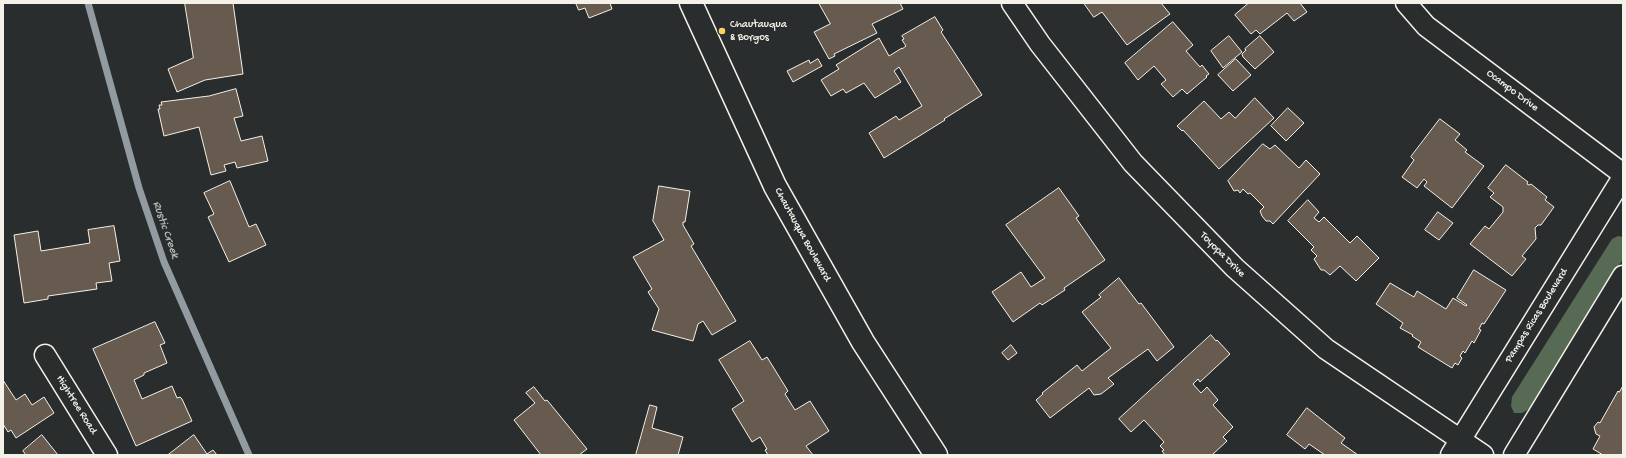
<!DOCTYPE html>
<style>
body{margin:0}
#map{position:relative;width:1626px;height:458px;overflow:hidden;background:#2a2d2e;font-family:"Gochi Hand",sans-serif}
canvas{display:block}
.frame{position:absolute;inset:0;border:4px solid #f4f1e8;pointer-events:none}
</style>
<div id="map">
<canvas width="1626" height="458"></canvas>
<div class="frame"></div>
</div>
<script>
const ctx = document.querySelector('canvas').getContext('2d');
ctx.lineJoin = 'round';
function fill(path, color) {
  ctx.fillStyle = color;
  ctx.fill(path, 'evenodd');
}
function strokePath(path, color, width, dash) {
  ctx.strokeStyle = color;
  ctx.lineWidth = width;
  ctx.lineCap = dash ? 'butt' : 'round';
  ctx.setLineDash(dash || []);
  ctx.stroke(path);
}
function write(font, color, halo, rows, align = 'center') {
  ctx.font = font + ' "Gochi Hand",sans-serif';
  ctx.lineWidth = 3.5;
  ctx.setLineDash([]);
  ctx.textBaseline = 'middle';
  ctx.strokeStyle = halo;
  ctx.fillStyle = color;
  for (const [text, x, y, turn = 0] of rows) {
    ctx.save();
    ctx.translate(x, y);
    ctx.rotate((+turn || 0) * Math.PI / 180);
    ctx.textAlign = isNaN(turn) ? turn : align;
    if (halo) ctx.strokeText(text, 0, 0);
    ctx.fillText(text, 0, 0);
    ctx.restore();
  }
}
const green = new Path2D(`
 M1618,236L1623,237V259L1529,409L1522,413H1514L1511,406L1512,397L1612,239Z`);
const stream = new Path2D(`
 M88,3L139,188L164,262L249,455`);
const building = new Path2D(`
 M185,3H233L243,74L205,80L177,92L168,69L193,58Z
 M576,3H610L612,9L589,18L585,8L579,10Z
 M819,3H900L903,9L872,24L877,33L834,54L835,56L829,59L814,32L830,24Z
 M1084,3H1161L1170,14L1127,45L1102,12L1094,17Z
 M1249,3H1300L1307,12L1294,21L1287,13L1260,34L1256,30L1251,34L1235,15Z
 M935,17L943,30L941,32L982,95L944,119L945,120L884,158L869,133L896,116L899,120L922,106L899,67L894,71L901,82L875,98L864,83L846,93L843,89L831,96L821,80L839,69L836,65L879,38L889,56L902,48V49L906,46L902,40L904,39L902,36Z
 M1173,22L1193,45L1186,51L1200,67L1202,65L1209,74L1206,76L1207,77L1187,94L1182,89L1173,97L1161,84L1166,80L1154,66L1138,80L1125,63Z
 M1229,36L1242,52L1223,68L1211,51Z
 M1260,36L1274,52L1255,69L1243,57L1242,54L1246,50L1245,49Z
 M818,59L822,66L793,82L787,71L809,60L810,63Z
 M1236,59L1251,75L1233,91L1218,75Z
 M236,89L243,116L234,118L241,141L262,136L268,161L237,168L235,162L224,165L226,171L211,175L199,127L164,136L158,109H160L159,105H162L161,102L209,96Z
 M1255,98L1274,118L1219,169L1183,130L1182,131L1177,126L1204,101L1221,119L1229,112L1235,118Z
 M1288,108L1304,123L1286,141L1271,126Z
 M1440,119L1460,134L1455,140L1467,150L1465,152L1484,166L1452,208L1424,186L1427,182L1424,179L1417,188L1402,177L1414,160L1411,157Z
 M1263,144L1270,149L1275,145L1299,168L1306,160L1320,174L1273,224L1270,221H1266L1262,216L1260,211L1264,207L1250,193L1248,194L1243,189L1240,193L1238,190L1234,191L1228,181Z
 M1506,165L1528,182L1527,184L1529,185L1531,184L1547,197L1545,200L1554,207L1541,225H1538L1535,228L1536,239L1522,256L1526,259L1512,276L1470,244L1485,226L1489,229L1503,212V207L1490,197L1494,193L1488,188Z
 M230,181L249,227L256,224L266,245L229,262L208,217L214,214L204,193Z
 M659,186L690,191L685,222H683V225L694,244L691,246L736,321L712,335L703,321L698,324L693,341L652,330L659,309L648,292L652,289L633,257L664,240L653,221Z
 M1059,188L1079,216L1076,218L1105,260L1064,288L1065,290L1042,305L1040,303L1013,322L992,292L1021,272L1031,287L1045,278L1006,225Z
 M1308,200L1319,212L1314,218L1319,222L1324,217L1350,243L1357,236L1379,258L1356,281L1340,266L1330,275L1324,270H1321L1314,259L1317,256L1311,250L1314,247L1288,221Z
 M1438,212L1453,223L1439,240L1425,230Z
 M114,226L120,261L109,263L112,281L96,283L97,289L48,296V299L24,303L14,235L38,231L41,251L90,243L88,230Z
 M1474,270L1506,290L1484,324L1482,323L1479,329L1481,330L1474,343L1472,341L1465,353L1463,351L1460,356L1462,358L1458,365L1455,363L1452,368L1418,347L1421,342L1412,336L1413,335L1400,328L1403,323L1376,304L1390,283L1414,297L1417,291L1446,309L1453,298L1466,306L1467,305L1457,298Z
 M1119,278L1139,304L1141,303L1174,347L1157,361L1148,349L1108,378L1114,384L1101,394L1094,395L1089,388L1050,418L1036,400L1043,394L1042,393L1077,365L1082,371L1111,348L1082,312L1101,297L1099,295Z
 M155,322L165,343L160,345L167,363L144,373V375L134,380L142,399L172,386L177,398L180,397L182,399L192,421L136,446L93,349Z
 M1211,335L1216,341L1217,340L1230,354L1200,382L1198,379L1193,384L1201,393L1207,387L1218,400L1213,405L1233,427L1223,437L1227,441L1212,455H1165L1162,451L1164,450L1160,446L1164,442L1144,420L1131,432L1119,419Z
 M750,341L762,360L767,357L788,391L785,394L795,410L810,401L829,431L806,446L813,455H768L765,450L767,449L760,437L752,442L732,409L744,401L719,360Z
 M1011,345L1017,353L1008,360L1002,353Z
 M3,380L16,400L25,394L32,405L44,397L54,413L16,438L11,430L8,432L3,424Z
 M1623,386V455H1603L1593,449L1600,436L1596,434L1594,427L1598,422L1600,423L1618,391L1619,392Z
 M534,387L545,401L547,400L587,449L579,455H541L514,420L535,403L526,393Z
 M650,405L657,407L652,428L683,437L678,455H636Z
 M1307,408L1345,438L1341,443L1358,455H1325L1309,444L1305,449L1287,435Z
 M42,435L58,455H26L23,451Z
 M194,435L207,454L213,450L217,455H168Z`);
const street = new Path2D(`
 M1012,3L1040,44L1133,163L1235,268L1326,349L1483,455
 M1406,3L1426,26L1623,174
 M45,355L107,455
 M1451,455L1623,177
 M1514,455L1623,276`);
const secondary = new Path2D(`
 M691,3L775,186L863,342L936,455`);
const markers = [
 [722,31,4,"#ffd166"]
];
const poiNames = [
 ["Chautauqua",730,25],
 ["& Borgos",730,38]
];
const streetNames = [
 ["Ocampo Drive",1512,91,37],
 ["Chautauqua Boulevard",802,235,61],
 ["Toyopa Drive",1222,255,45],
 ["Pampas Ricas Boulevard",1537,316,-58],
 ["Hightree Road",76,405,58]
];
const waterNames = [
 ["Rustic Creek",165,230,71]
];
fill(green, '#576a54');
strokePath(stream, '#929ba1', 7);
fill(building, '#675a4e');
strokePath(building, '#f4f1e8', 1);
strokePath(street, '#f4f1e8', 23);
strokePath(secondary, '#f4f1e8', 25);
strokePath(street, '#2a2d2e', 20);
strokePath(secondary, '#2a2d2e', 22);
for (const [x, y, r, color] of markers) {
  const dot = new Path2D();
  dot.arc(x, y, r, 0, 2 * Math.PI);
  ctx.fillStyle = color;
  ctx.fill(dot);
  strokePath(dot, '#2a2d2e', 1.5);
}
write('11px', '#f4f1e8', '#2a2d2e', poiNames, 'left');
write('11px', '#f4f1e8', '#2a2d2e', streetNames);
write('italic 12px', '#b2b8b9', '#2a2d2e', waterNames);
</script>
